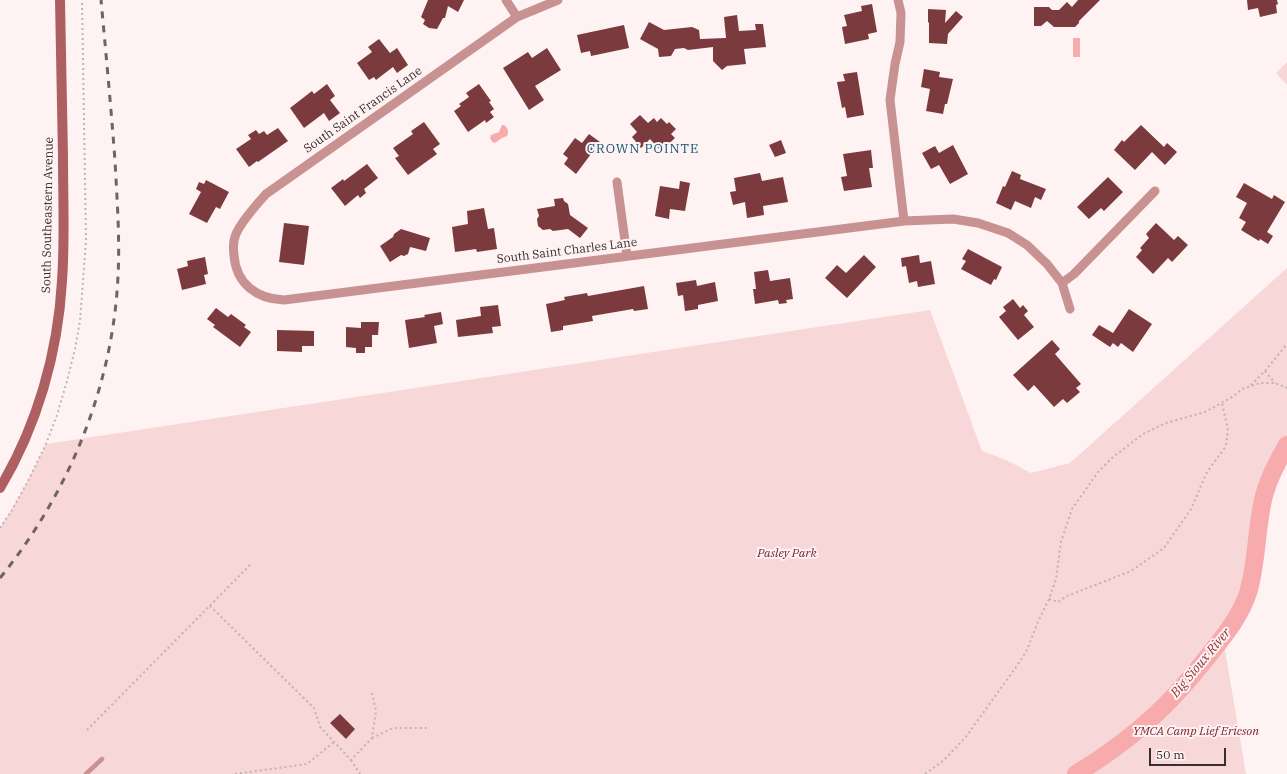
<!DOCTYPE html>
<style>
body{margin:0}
#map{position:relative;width:1287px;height:774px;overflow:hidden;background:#fff2f2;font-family:"IBM Plex Serif",serif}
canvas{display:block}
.scale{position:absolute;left:1149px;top:748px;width:77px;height:18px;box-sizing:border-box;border:2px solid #392d2d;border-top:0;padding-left:5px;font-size:12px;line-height:14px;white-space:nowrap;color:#392d2d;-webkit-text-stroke:3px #fff2f2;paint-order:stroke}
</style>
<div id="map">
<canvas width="1287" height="774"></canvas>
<div class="scale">50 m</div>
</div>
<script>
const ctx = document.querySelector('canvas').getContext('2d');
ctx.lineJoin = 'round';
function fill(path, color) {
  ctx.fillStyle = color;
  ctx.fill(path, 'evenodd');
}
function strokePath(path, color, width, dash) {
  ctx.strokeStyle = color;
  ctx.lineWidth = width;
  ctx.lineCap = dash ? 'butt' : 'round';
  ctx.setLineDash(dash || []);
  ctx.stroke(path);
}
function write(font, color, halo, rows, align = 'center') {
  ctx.font = font + ' "IBM Plex Serif",serif';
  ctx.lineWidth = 4;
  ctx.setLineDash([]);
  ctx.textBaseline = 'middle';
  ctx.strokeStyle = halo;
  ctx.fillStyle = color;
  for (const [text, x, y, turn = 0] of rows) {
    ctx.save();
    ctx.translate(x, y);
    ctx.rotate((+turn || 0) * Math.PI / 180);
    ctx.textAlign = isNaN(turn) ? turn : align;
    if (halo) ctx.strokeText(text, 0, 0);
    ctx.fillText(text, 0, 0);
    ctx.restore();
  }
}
const green = new Path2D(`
 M1287,62V85L1276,73Z
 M1287,268V445L1273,472L1263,499L1253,572L1247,594L1239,613L1230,629L1223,638L1246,774H0V528C18,501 32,473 46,444L930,310L982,451L1006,460L1031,473L1070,463Z`);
const water = new Path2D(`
 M1073,38H1080V57H1073Z
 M502,125H504C508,128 509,132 507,136C506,137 503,137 502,138C497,141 494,147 490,138L491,135L499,132Z`);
const river = new Path2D(`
 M1076,774C1115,750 1154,720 1184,685C1193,675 1201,665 1209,655C1224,636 1240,617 1248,593C1257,563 1256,531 1263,500C1267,481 1277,462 1287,445`);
const building = new Path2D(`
 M428,0H464L458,12L448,6L445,18H443L437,29L429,28L423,24L425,20L421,17Z
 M1078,0H1100L1079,21V23L1075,27H1054L1047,21L1041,26H1034V7H1049L1052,10H1059L1067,2L1072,7Z
 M1247,0H1277L1278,4L1276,5L1277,13L1260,17L1258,8L1248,10Z
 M872,4L877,32L868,34L869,39L845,44L842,27L847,26L844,15L862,11L861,6Z
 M928,9L946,10L945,23L956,11L963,17L948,34L947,44L929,43V23L928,22Z
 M737,15L739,31L756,30L755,24H763L766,47L744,49L746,64L727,66L722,70L713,61V47L688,50L684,48L675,49L671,56L659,57L658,49L640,39L649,22L664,30L692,27L699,30L700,39L726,38L724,17Z
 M624,25L629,48L591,56L590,51L581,53L577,35Z
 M379,39L390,53L397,48L408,65L397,73L393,67L376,80L374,77L369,80L357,63L372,52L368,47Z
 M547,48L561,70L535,86L544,100L529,110L503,68L528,52L532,58Z
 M924,69L940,72L939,77L953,79L947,104H945L943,114L926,111L930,89L921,87Z
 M857,72L864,115L847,118L845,107L842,108L837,82L845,81L843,74Z
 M327,84L335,96L330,100L340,113L329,121L324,113L304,128L290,108L312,91L314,94Z
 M479,84L491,101L489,102L494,109L490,112L494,117L486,123L485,120L468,132L454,111L461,106L459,104L469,97L466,93Z
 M640,115L648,123L654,118L657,122L661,118L667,124L669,122L676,129L671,134L675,138L661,151L650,139L641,148L632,137L637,132L630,124Z
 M424,122L440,144L433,149L437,154L408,175L395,158L399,156L393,148L413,134L411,131Z
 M1141,125L1164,147L1167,143L1177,152L1165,165L1152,152L1135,170L1114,150L1122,140L1124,142Z
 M278,128L288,141L258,162L257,161L249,167L236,149L251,139L248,135L256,130L259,134L264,131L267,135Z
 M589,134L600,142L576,174L564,164L568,158L563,154L575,138L582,143Z
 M781,140L786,153L775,157L769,145Z
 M953,145L968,174L950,184L939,165L931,169L922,153L935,146L939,153Z
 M871,150L873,168H869L872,187L844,191L841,177L847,176L843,154Z
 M367,164L378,178L364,189L366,193L360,198L358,195L345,206L331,188L343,179L344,181Z
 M1012,171L1021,175L1020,179L1046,189L1041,200L1035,197L1031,208L1015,201L1011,210L996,203L1003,186L1005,187Z
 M760,173L762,181L783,177L788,202L763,206L764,215L747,218L745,202L733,205L730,192L736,191L734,178Z
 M1108,177L1123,192L1104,211L1101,208L1089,219L1077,207Z
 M206,180L229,192L220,209L216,207L207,223L189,214L201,192L196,189L199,182L204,184Z
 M680,181L690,183L685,211L670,209L669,219L655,216L660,186L679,189Z
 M1244,183L1272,199L1274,195L1285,202L1267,232L1273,236L1268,244L1260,239L1259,241L1241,230L1246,222L1239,218L1247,203L1236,197Z
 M563,198L564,201L568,204L570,215L588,228L580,238L568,229L553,231L550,229L543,230L538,226L537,219L539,216L537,209L555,206L554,199Z
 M484,208L488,229L494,228L497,249L477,252L476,249L455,252L452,227L468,224L467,211Z
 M284,223L309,226L304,265L279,262Z
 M1156,223L1174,240L1178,236L1188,245L1172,262L1168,258L1153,274L1136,257L1142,250L1140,248L1149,238L1146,234Z
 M401,229L430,238L426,251L410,247L408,254L404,256L401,255L390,262L380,246L393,237L394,234Z
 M968,249L1002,267L996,280L994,279L991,285L961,269L966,261L962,259Z
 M864,255L876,267L847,298L825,278L837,265L846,273Z
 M919,255L920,263L931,261L935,284L918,287L917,281L909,283L906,266L902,267L901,258Z
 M205,257L208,274L204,275L206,284L182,290L177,269L188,266L187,261Z
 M768,270L770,281L790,278L793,299L786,300L787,303L779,304L778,300L755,304L753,289H756L754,272Z
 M696,280L697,286L715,282L718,301L698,305V309L685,311L683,295L678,296L676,283Z
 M644,286L648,309L634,311L633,309L592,316L593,321L563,326V330L551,332L546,304L565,300L564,297L587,293L588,296Z
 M1013,299L1020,308L1023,305L1028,311L1024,315L1034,327L1018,340L999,317L1006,311L1003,307Z
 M498,305L501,326L492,327L493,333L458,337L456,320L481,316L480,307Z
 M216,308L228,317L231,314L246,325L244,327L251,332L240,347L213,327L215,325L207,319Z
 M1129,309L1152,324L1133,352L1121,343L1118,347L1113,343L1110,347L1092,335L1099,325L1113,333Z
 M441,312L443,324L434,326L437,343L409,348L405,320L425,317L424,315Z
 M361,322H379L378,335H372V347H365V353H356V348L346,347V327L361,328Z
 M277,330L314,331V346H302V352L277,351Z
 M1052,340L1060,349L1055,354L1081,384L1076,388L1080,392L1067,403L1063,399L1054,407L1034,385L1028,391L1013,375Z
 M340,714L355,729L346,739L330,723Z`);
const path = new Path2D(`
 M1265,371L1287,344
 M1251,385L1265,371L1275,383
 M0,528L12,510L28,481L46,444L57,415L67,381L75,349L80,321L86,241L82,0
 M1049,599L1058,602L1067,596L1131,571L1164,548L1191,509L1207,472L1226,446L1228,430L1222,403
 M210,606L314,708L320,727L351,760L372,738L376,711L372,693
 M87,730L251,564
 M372,738L393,728H428
 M351,760L360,774
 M235,774L307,764L334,742
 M925,774L944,760L965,738L1014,670L1026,652L1038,622L1049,599L1056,579L1061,542L1072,509L1098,472L1113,457L1143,434L1166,423L1205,412L1234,396L1242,389L1260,383H1275L1287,388`);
const service = new Path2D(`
 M86,774L102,759`);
const minor = new Path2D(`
 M506,0L517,17
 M558,0L517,17L266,194C257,204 241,222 236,234C233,241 233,248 234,255C236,284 257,299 284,300L904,221L953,219L978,223L1008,233L1027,245L1047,264L1062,283L1070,309
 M898,0L901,13L900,42L895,64L890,100L904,221
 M617,182L627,256
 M1062,283L1074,274L1155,191`);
const secondary = new Path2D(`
 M0,488C37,426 58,353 62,281C65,240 63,199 63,157C62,105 61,52 60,0`);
const rail = new Path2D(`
 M0,578C69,493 113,386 118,276C120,238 117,199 115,161C111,107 106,54 101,0`);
const streetNames = [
 ["South Saint Francis Lane",363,110,-35],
 ["South Southeastern Avenue",48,215,-89],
 ["South Saint Charles Lane",567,251,-7]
];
const parkNames = [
 ["Pasley Park",787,554],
 ["YMCA Camp Lief Ericson",1196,732]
];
const neighbourhoodNames = [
 ["CROWN POINTE",643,149]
];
const waterNames = [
 ["Big Sioux River",1201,663,-50]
];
fill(green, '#f7d7d7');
fill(water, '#f7abac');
strokePath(river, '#f7abac', 18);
fill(building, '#7b3b3e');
strokePath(path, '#c0b3b3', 2, [2, 3]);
strokePath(service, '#c89192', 4.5);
strokePath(minor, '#c89192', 9);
strokePath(secondary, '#ad5f62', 10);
strokePath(rail, '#6f6363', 3, [7, 7]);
write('12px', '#392d2d', '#fff2f2', streetNames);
write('italic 12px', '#7a232d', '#fff2f2', parkNames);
ctx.letterSpacing = '1px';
write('13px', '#0f5974', '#fff2f2', neighbourhoodNames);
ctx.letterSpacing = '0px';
write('italic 13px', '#8d353c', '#fff2f2', waterNames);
</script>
